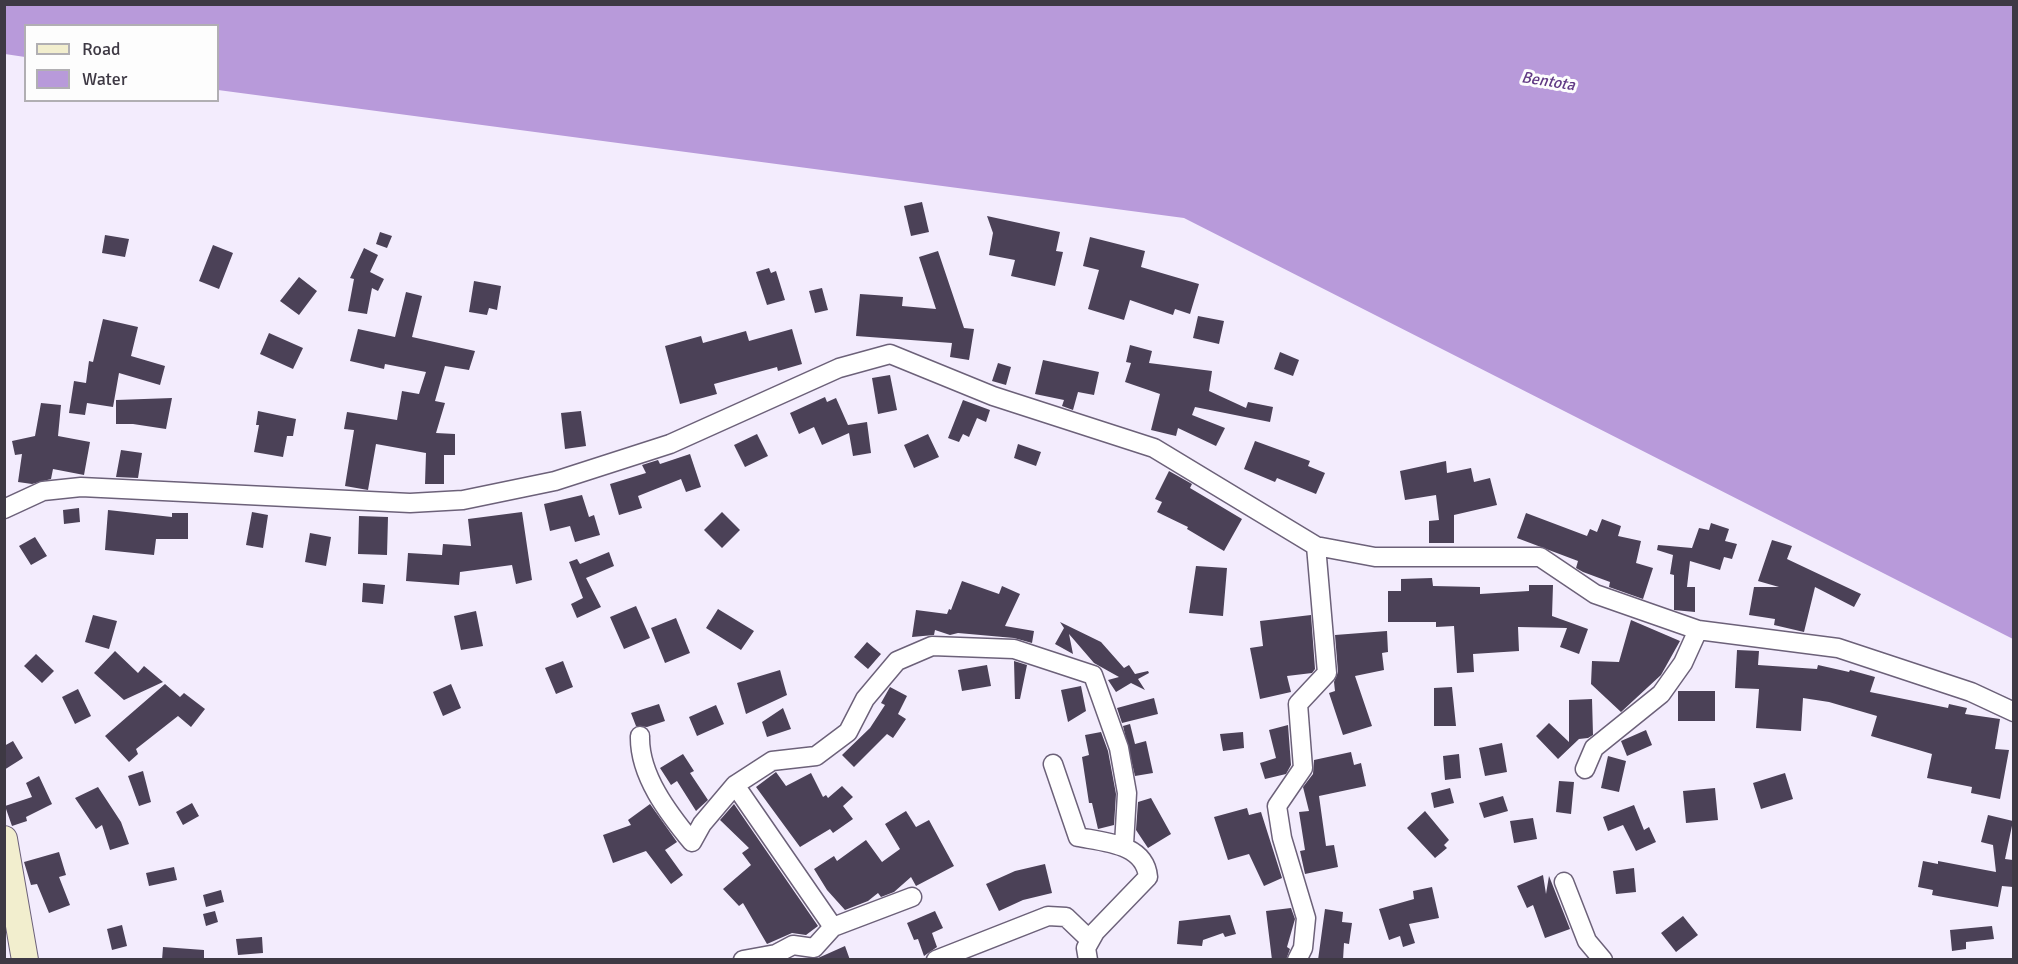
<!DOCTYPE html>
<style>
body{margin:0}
#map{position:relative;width:2018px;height:964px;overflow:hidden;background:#f3ecfd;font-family:Signika,sans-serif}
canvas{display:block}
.frame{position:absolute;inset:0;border:6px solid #3e3944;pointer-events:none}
.legend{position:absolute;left:24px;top:24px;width:195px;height:78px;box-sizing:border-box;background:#fdfdfd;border:2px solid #b1afb3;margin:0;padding:8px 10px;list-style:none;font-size:18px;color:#3e3944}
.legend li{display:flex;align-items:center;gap:12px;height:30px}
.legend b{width:30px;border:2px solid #b1afb3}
</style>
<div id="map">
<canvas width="2018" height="964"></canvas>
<div class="frame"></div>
<ul class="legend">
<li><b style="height:8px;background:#f2eece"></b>Road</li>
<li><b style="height:16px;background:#b89ada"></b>Water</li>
</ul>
</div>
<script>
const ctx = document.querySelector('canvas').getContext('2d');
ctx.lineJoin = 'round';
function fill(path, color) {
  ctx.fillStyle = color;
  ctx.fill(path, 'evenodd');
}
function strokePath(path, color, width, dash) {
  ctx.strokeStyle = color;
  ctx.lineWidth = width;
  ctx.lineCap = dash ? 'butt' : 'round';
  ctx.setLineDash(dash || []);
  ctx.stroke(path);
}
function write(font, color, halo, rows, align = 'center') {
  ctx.font = font + ' Signika,sans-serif';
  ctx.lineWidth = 6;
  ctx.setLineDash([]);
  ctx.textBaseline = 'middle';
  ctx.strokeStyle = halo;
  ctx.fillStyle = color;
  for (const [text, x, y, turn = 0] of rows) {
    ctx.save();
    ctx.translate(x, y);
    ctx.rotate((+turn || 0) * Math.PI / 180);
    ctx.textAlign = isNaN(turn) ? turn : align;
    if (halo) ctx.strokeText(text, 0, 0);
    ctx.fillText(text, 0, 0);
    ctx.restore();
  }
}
const water = new Path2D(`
 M4,5H2013V639L1184,218L218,90V26H26L25,57L5,54Z`);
const building = new Path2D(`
 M922,202L929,232L911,236L904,206Z
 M987,216L1060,232L1056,251L1063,252L1055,286L1011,276L1015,260L989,255L993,233Z
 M380,232L392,236L387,248L376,244Z
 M105,235L129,239L125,257L102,253Z
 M1090,237L1145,251L1141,267L1199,284L1190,314L1175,309L1173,315L1130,300L1124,320L1088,309L1099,270L1083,266Z
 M213,245L233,253L219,289L199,281Z
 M364,248L378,255L370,272L384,279L378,291L372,288L367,314L348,311L354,279L350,278Z
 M938,251L964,328L974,329L969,360L950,357L952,343L856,336L860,294L903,297L902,306L936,309L919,257Z
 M769,268L771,273L776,271L785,300L767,305L756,272Z
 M299,277L317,291L299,315L280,301Z
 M474,281L501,286L497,310L489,308L487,315L469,312Z
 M822,288L828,310L815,313L809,291Z
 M406,292L422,296L412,337L475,351L469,370L445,366L435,401L445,403L436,433L455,434V455H444V484H425L426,453L376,444L368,490L345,486L354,430L344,429L347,412L397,420L402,391L419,394L426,372L385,364L384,369L350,361L358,329L395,337Z
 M1198,316L1224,321L1219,344L1193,338Z
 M103,319L138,327L131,356L165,366L160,385L119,373L113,407L87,403L85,415L69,413L74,381L86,383L89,361L93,362Z
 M792,329L802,364L778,371L777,367L714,384L717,394L680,404L665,346L701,336L703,343L746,331L749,341Z
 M269,333L303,348L293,369L260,354Z
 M1130,345L1152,351L1149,363L1212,371L1209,391L1246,408L1248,402L1273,407L1270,422L1195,407L1192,415L1225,428L1216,446L1178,428L1176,436L1151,430L1160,394L1125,382L1131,363L1126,362Z
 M1280,352L1299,360L1293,376L1274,369Z
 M1043,360L1099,372L1094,395L1078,392L1073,410L1062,406L1064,400L1035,394Z
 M998,363L1011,367L1006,385L992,381Z
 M890,375L897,410L878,414L872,378Z
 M825,397L827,402L836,398L848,425L867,422L871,453L853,456L849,433L822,445L814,427L799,434L790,413Z
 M172,398L166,429L133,424H116V400Z
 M963,400L990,410L986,422L977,418L969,437L963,434L959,442L948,438Z
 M41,403L61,405L58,436L90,442L84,475L53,469L51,479L32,484L18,482L22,454L15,455L12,441L35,436Z
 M258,411L296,419L293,436H287L283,457L254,452L259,425H256Z
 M581,411L586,446L565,449L561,413Z
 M757,434L768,456L745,467L734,445Z
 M928,434L939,457L914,468L904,445Z
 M1255,441L1310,461L1308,466L1325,473L1316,494L1277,478L1275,482L1244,469Z
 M1018,444L1041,452L1036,466L1014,458Z
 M121,450L142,453L138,478L116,477Z
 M690,454L701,487L686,492L681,479L638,496L642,508L619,515L610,484L646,473L642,465L658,460L660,464Z
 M1446,461L1447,473L1471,468L1474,482L1490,478L1497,505L1454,515V543H1429V521L1439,520L1436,495L1405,500L1400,471Z
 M1169,471L1192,484L1190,488L1242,519L1224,551L1187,529L1188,527L1157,512L1162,502L1155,499Z
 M582,495L589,517L594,515L600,535L575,542L570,526L550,531L544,504Z
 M79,508L80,522L64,524L63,510Z
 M108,510L172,517V513H188V539H156L154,555L105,550Z
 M252,512L268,515L263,548L246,545Z
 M522,512L532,580L516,584L512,565L460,572L459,585L406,581L408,553L442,555L443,544L471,546L468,519Z
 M722,512L740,530L722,548L704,530Z
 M1526,513L1587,536L1590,529L1597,532L1602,519L1621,526L1618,536L1641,541L1636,563L1653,568L1643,599L1609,587L1610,582L1583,572L1576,568L1578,561L1517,538Z
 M359,516L388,517L387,555L358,554Z
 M1711,523L1729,529L1725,541L1737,544L1732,559L1724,557L1720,570L1690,561L1687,587H1695V612L1674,610V575L1670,574L1673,555L1657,550L1658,545L1692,548L1699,528L1709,530Z
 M310,533L331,537L326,566L305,562Z
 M35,537L47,556L31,565L19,546Z
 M1772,540L1792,546L1787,559L1861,594L1854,607L1815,587L1804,632L1774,625L1775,619L1749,615L1754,587H1779L1758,581Z
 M609,552L614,566L586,578L601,607L577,618L571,604L583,598L569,562L577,559L580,564Z
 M1196,566L1227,568L1223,616L1189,613Z
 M1432,578L1433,586L1480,587V594L1529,591V585H1553L1552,616L1588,629L1579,654L1560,647L1567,628L1518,627L1519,651L1473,654L1474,672L1457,673L1454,626L1436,627V622H1388V591H1401V579Z
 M962,581L999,594L1002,586L1020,594L1005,626L1034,631L1032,643L1014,638L958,633L950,635L935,630L934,635L912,637L916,610L947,614L949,609L951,610Z
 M363,583L385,585L383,604L362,602Z
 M636,606L650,638L624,649L610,617Z
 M718,609L754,631L741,650L706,628Z
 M476,611L483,646L461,650L454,616Z
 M93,615L117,621L109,649L85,642Z
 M1311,615L1315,669L1312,673L1287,676L1291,692L1260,699L1250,648L1263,646L1260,621Z
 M676,618L690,653L665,663L651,628Z
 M1631,620L1680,641L1661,675L1621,712L1591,684L1592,661L1619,662Z
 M1060,622L1101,642L1124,668L1129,665L1135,674L1148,671L1149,673L1138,679L1145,690L1131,683L1116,692L1108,680L1119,677L1094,663L1069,634L1073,654L1055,644L1064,628Z
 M1387,631L1388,652L1382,653L1384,670L1355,676L1372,726L1343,735L1329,693L1335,691L1334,682L1338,672L1335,635Z
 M867,642L881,654L868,669L854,657Z
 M1737,650L1759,651L1758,665L1817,669L1818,665L1849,672L1850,670L1875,677L1870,692L1948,708L1949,704L1967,708L1965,714L2000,719L1995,749L2009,750L2000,799L1971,793L1972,787L1927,778L1932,754L1871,736L1877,716L1829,702L1803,698L1801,731L1756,728L1759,689L1735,688Z
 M115,651L138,673L144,666L163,682L124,700L94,673Z
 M36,654L54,671L42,683L24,666Z
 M563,661L573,687L556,694L545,668Z
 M1014,661L1027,665L1020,699H1015Z
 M987,665L991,686L962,691L958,670Z
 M780,670L787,695L746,714L737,683Z
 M165,684L180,697L184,693L205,709L191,727L178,716L136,749L138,754L129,762L105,736Z
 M451,684L461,708L443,716L433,692Z
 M1081,686L1086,711L1068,722L1061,690Z
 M890,687L907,696L898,714L906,719L893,738L887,734L854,767L842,755L870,728L885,705L881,703Z
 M1452,687L1456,726H1434V688Z
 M78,689L91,716L75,724L62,697Z
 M1678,691H1715V721H1678Z
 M1154,698L1158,714L1122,723L1117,708Z
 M1592,699L1593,735L1588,738L1579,739L1558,759L1536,736L1549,723L1569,742V700Z
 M659,704L665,721L647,727L636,726L631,713Z
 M716,705L724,724L697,736L689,717Z
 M783,708L791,729L767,737L762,722Z
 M1130,724L1135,744L1146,741L1153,773L1135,776L1123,726Z
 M1288,725L1291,765L1286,774L1265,779L1260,763L1276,758L1269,730Z
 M1646,730L1652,745L1627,756L1621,741Z
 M1101,732L1108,751L1116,794L1114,825L1098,829L1092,803H1089L1082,757L1089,755L1085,735Z
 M1243,732L1244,748L1223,751L1220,734Z
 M13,741L23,758L4,770V746Z
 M1502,743L1507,772L1485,776L1479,748Z
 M1351,752L1354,765L1361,763L1366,786L1319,796L1326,846L1334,845L1338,867L1305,874L1300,851L1305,850L1299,812L1309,811L1303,787L1313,774L1314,760Z
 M683,754L694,771L690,773L708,800L696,811L677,781L671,785L660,768Z
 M1459,754L1461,778L1445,780L1443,756Z
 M1608,756L1626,761L1619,792L1601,788Z
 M143,771L151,802L139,806L128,776Z
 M776,772L786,786L811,773L823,797L826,795L828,798L842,786L853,797L843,806L853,819L833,833L830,829L800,847L756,787Z
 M1785,773L1793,799L1761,809L1753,783Z
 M39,776L52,804L26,817L27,821L12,826L5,806L32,797L26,783Z
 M1559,781L1574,782L1571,814L1556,812Z
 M98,787L121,822L129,844L110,850L102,825L96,829L75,798Z
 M1450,788L1454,803L1434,808L1431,793Z
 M1715,788L1718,820L1686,823L1683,791Z
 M1503,796L1508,811L1484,818L1479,803Z
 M1151,798L1171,834L1148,848L1136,830L1138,802Z
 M192,803L199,816L183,825L176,812Z
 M650,804L677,842L665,850L683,875L671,884L646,851L613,863L603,835L631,825L628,820Z
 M734,804L818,926L806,935L792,933L767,944L743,903L739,906L723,889L751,865L742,853L749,848L720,820Z
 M1634,805L1644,830L1649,827L1656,842L1636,851L1623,825L1608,831L1603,817Z
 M1247,808L1249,815L1261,812L1282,878L1264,886L1249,854L1228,860L1214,817Z
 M906,811L916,827L929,820L954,866L916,886L911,877L894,892L881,897L878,893L868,901L845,910L827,890L814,869L834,856L837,861L866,840L882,862L900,849L885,824Z
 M1425,811L1449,840L1444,845L1447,848L1435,858L1407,828Z
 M1988,815L2013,821L2005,859L2013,860V887L2002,886L1998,907L1932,895L1933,890L1918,887L1923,861L1938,864V861L1996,872L1993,845L1981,842Z
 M1533,818L1537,839L1514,843L1510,821Z
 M59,852L66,875L59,877L70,905L49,913L37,884L31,885L24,862Z
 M1045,864L1052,893L1023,900L999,911L986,884L1015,871Z
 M174,867L177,880L149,886L146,873Z
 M1634,868L1636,892L1616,894L1613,871Z
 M1543,875L1546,894L1549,876L1570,929L1545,938L1533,905L1527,908L1517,886Z
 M1432,887L1439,918L1409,924L1415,943L1403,947L1400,936L1389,940L1379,909L1414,899L1413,891Z
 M221,890L224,902L206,907L203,895Z
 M1291,908L1295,919L1287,947L1290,949L1286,960H1272L1266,911Z
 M1325,909L1343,912L1342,922L1352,923L1349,944L1344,943L1343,960H1318Z
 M215,911L218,922L206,926L203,914Z
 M935,911L943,928L932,933L937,947L924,956L918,939L914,940L907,923Z
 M1230,915L1236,934L1225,937L1223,933L1203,940L1202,946L1177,944L1179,921Z
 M1683,916L1698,935L1676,952L1661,933Z
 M122,925L127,946L112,950L107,929Z
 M1992,926L1994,939L1966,942V949L1952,951L1950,930Z
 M262,937L263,953L238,955L236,939Z
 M845,946L850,960H812L818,958Z
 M163,947L204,950V960H162Z`);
const street = new Path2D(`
 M4,509L43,491L81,487L410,503L463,500L555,481L670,444L839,368L890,354L993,396L1154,448L1316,546L1375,557H1540L1595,594L1698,630L1838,648L1971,692L2014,712
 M640,736C639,775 668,813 692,842L702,824L735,785
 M1053,764L1078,837C1105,842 1145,844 1148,877L1095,932L1086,948L1088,960
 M1585,769L1594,748L1661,694L1683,663L1698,630
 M1564,882L1587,941L1603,960
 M833,927L735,785L772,761L816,756L848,732L865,699L897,661L932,646L1014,649L1093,675L1119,748L1127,793L1124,845
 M743,960L776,954L793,945L814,948L833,927L912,897
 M936,960L1048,916L1066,917L1090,940
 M1297,960L1303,948L1306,918L1282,838L1277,806L1303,768L1298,704L1327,673L1316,546`);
const secondary = new Path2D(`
 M4,839L25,960`);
const waterNames = [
 ["Bentota",1548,82,9]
];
fill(water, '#b89ada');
fill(building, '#4b4157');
strokePath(street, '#6c6179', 21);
strokePath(secondary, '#6c6179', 28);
strokePath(street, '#fff', 18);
strokePath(secondary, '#f2eece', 26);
write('italic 16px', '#603984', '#fdfdfd', waterNames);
</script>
